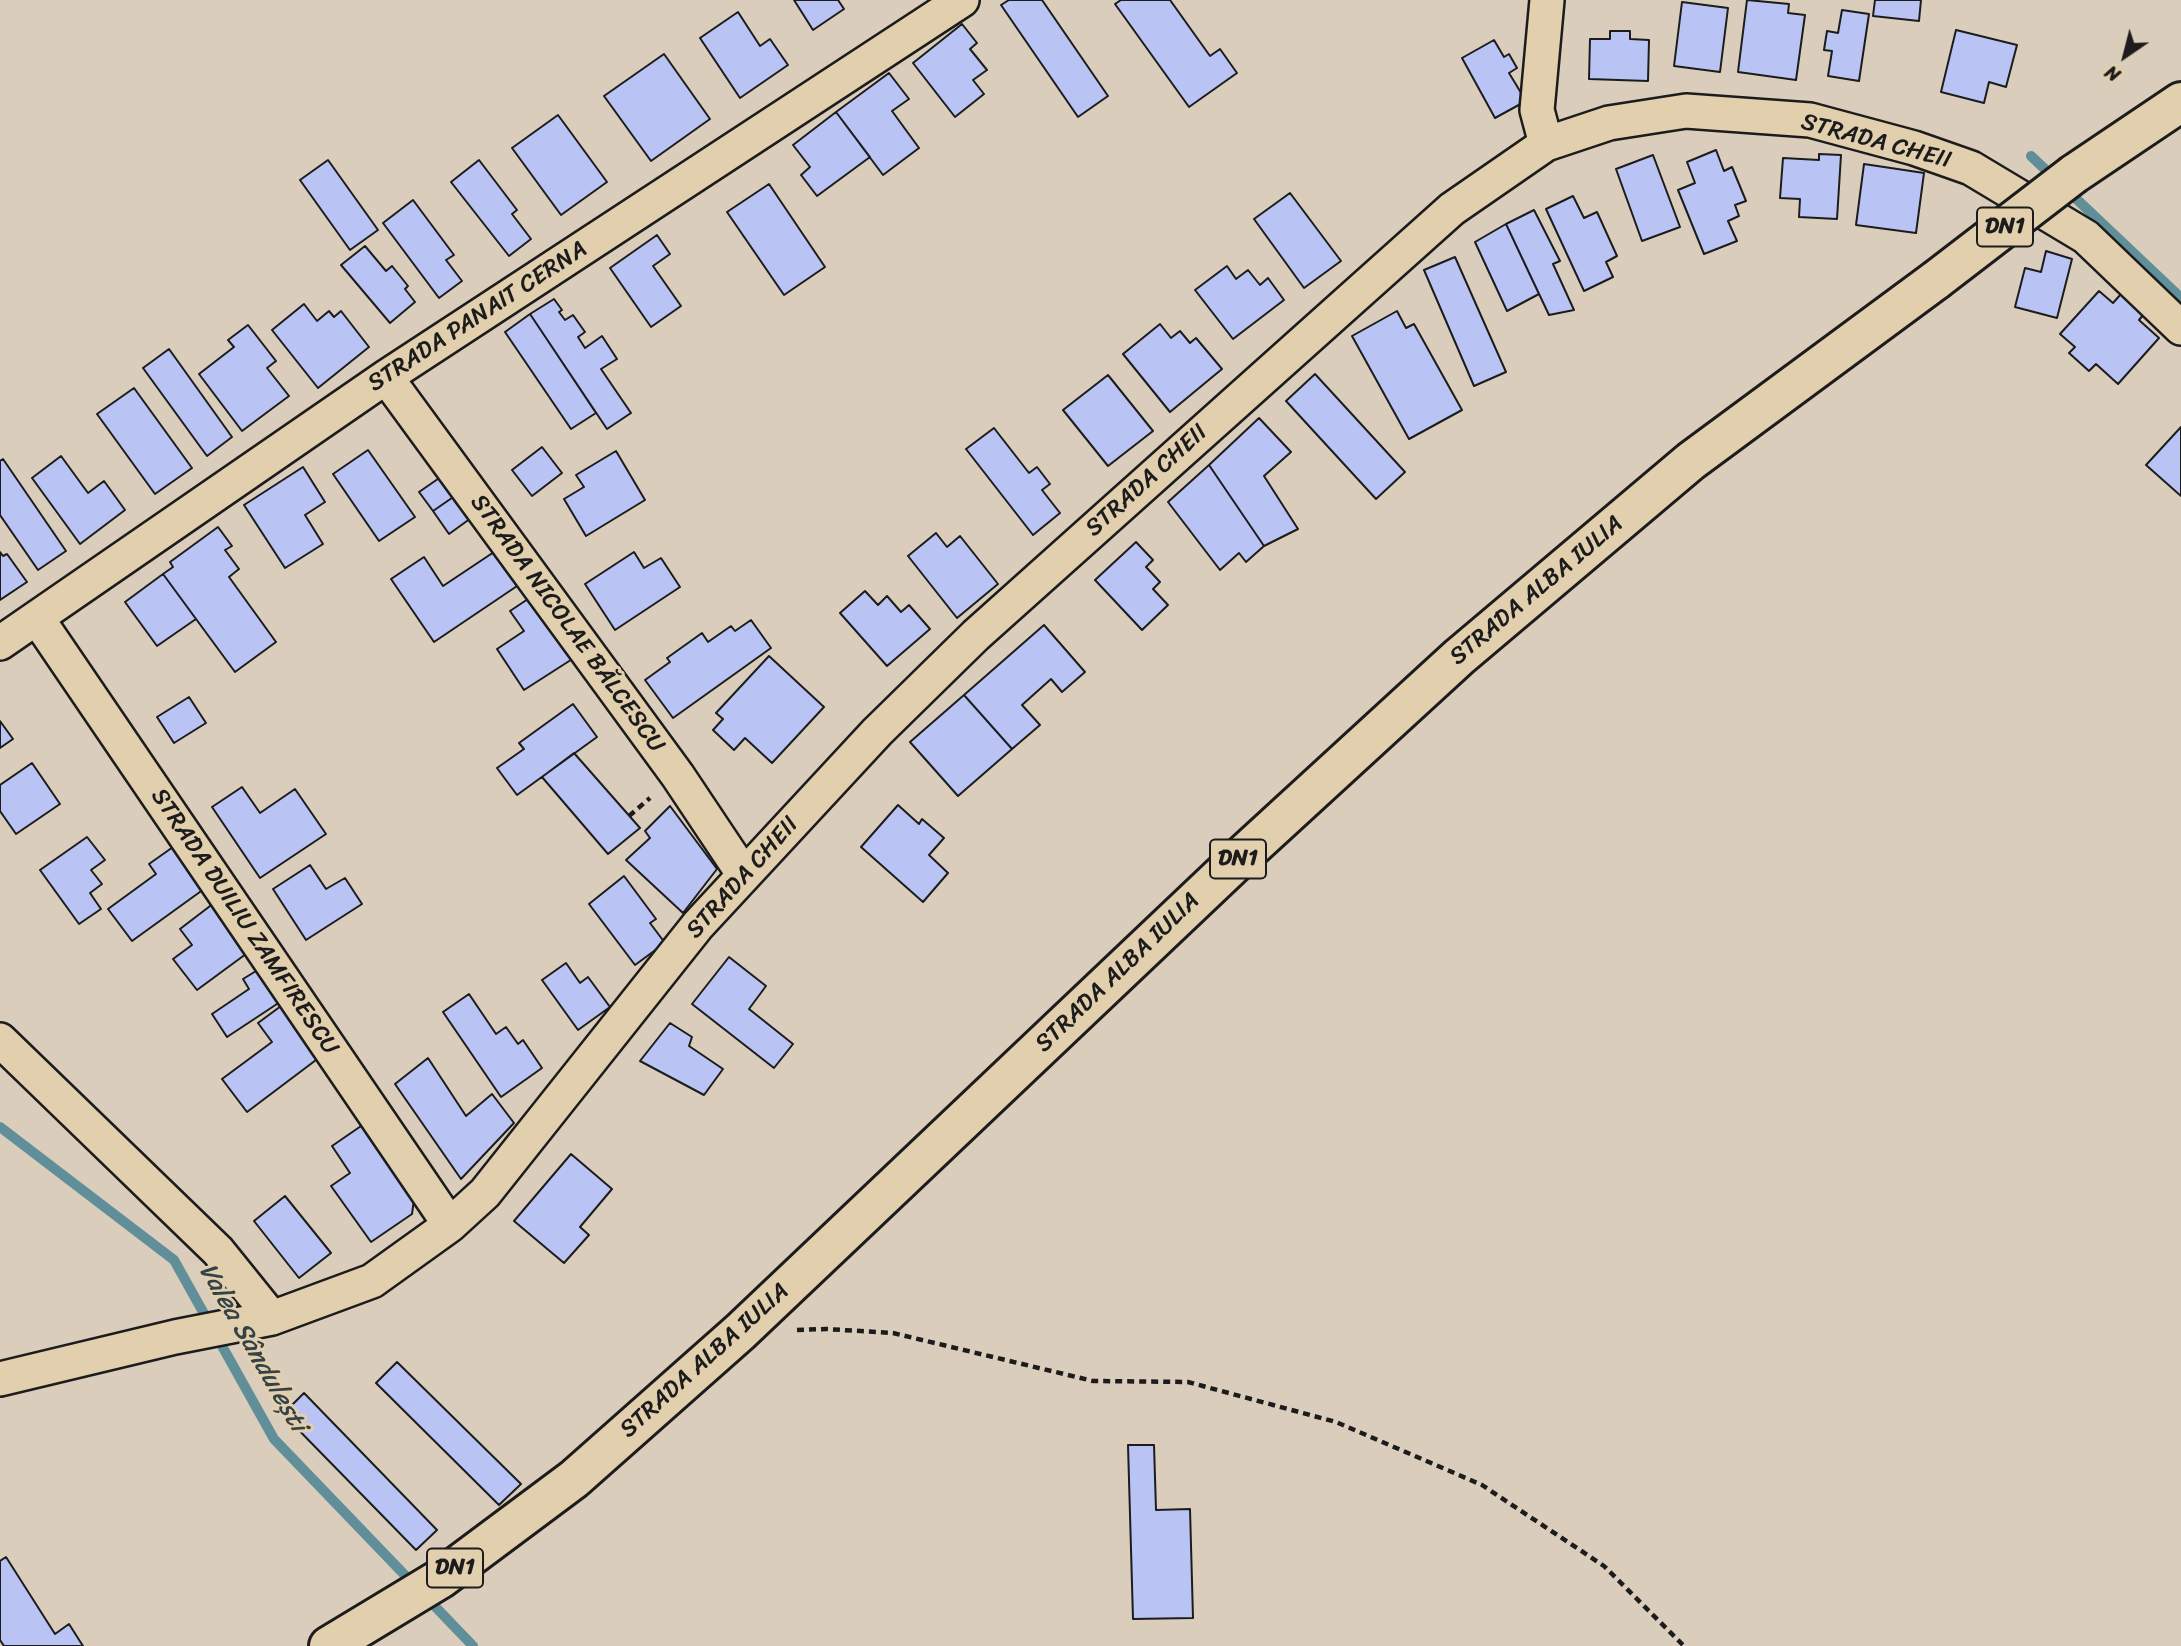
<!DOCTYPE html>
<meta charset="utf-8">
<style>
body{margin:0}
#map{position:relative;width:2181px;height:1646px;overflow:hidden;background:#dacdbb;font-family:Sriracha,sans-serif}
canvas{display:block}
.north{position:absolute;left:2090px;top:21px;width:70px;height:70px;-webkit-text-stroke:5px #e2cfad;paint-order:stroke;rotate:215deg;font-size:19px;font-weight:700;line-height:28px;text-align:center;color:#1c1c1c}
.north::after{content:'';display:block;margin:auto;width:24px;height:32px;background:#1c1c1c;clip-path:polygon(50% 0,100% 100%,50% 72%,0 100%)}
</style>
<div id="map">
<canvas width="2181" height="1646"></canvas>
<div class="north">N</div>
</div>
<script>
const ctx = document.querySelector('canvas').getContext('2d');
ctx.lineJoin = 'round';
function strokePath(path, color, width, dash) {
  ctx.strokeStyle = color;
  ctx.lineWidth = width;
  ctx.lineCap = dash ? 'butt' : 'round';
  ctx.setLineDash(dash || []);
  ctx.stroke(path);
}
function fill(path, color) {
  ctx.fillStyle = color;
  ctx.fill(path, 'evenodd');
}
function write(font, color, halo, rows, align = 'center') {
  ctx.font = font + ' Sriracha,sans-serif';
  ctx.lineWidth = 6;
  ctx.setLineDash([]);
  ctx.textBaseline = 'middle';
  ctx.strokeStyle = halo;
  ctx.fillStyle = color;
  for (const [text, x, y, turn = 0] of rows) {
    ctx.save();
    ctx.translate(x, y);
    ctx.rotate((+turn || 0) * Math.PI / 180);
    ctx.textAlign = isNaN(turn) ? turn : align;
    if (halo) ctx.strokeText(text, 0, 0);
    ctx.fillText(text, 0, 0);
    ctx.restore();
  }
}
const stream = new Path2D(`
 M2031,156L2181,298
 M0,1127L174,1260L274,1439L473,1646`);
const building = new Path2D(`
 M794,0H838L844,9L813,30Z
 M1009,0H1042L1108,96L1078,117L1001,5Z
 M1121,0H1170L1210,56L1220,49L1237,73L1189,107L1115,4Z
 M1747,0L1789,4L1788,13L1805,15L1796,80L1738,72Z
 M1875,0H1921L1919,21L1873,16Z
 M1682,2L1728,8L1720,72L1674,66Z
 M1842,10L1869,14L1859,81L1828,76L1832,51L1824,50L1827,31L1838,33Z
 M738,12L760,46L770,39L788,65L740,98L700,38Z
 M962,24L977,43L970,49L987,70L973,80L984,94L955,117L913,63Z
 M1956,30L2017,45L2006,87L1989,82L1984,103L1941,92Z
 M1610,31H1630V39L1649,40L1648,81L1589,79L1590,39H1610Z
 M1494,40L1504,57L1509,54L1517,68L1509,73L1526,101L1495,118L1462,58Z
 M664,54L710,119L651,161L604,96Z
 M889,73L909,99L892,111L919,148L883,175L836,112Z
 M836,112L870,157L817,196L801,175L810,167L793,145Z
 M558,115L607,182L561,215L512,148Z
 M1716,150L1724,171L1732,167L1746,201L1735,205L1739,216L1728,221L1737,241L1704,254L1678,190L1695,183L1687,162Z
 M1819,154L1841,155L1837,219L1799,217L1800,199L1780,198L1783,158L1819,160Z
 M1653,155L1680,227L1642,241L1616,169Z
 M328,160L378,230L350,250L300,180Z
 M479,160L517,210L512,214L531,239L509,256L451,182Z
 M1864,164L1924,173L1916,233L1856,225Z
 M769,184L825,267L784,295L727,212Z
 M1290,193L1341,261L1304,288L1254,219Z
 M1573,196L1584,218L1597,212L1617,256L1606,262L1613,277L1584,291L1546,209Z
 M413,200L454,255L446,260L462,281L439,298L383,223Z
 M1534,210L1560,261L1553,264L1574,310L1549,315L1506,224Z
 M1506,224L1539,294L1507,311L1475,242Z
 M657,235L670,254L653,266L681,306L651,327L610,268Z
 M365,246L386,271L392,266L408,286L405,289L415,302L390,323L341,265Z
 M2046,251L2072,259L2057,318L2015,307L2025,268L2041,272Z
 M1455,257L1506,372L1474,386L1424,270Z
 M1227,266L1236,279L1248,270L1260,285L1268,278L1284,300L1233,339L1195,290Z
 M2099,291L2113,303L2121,294L2144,314L2139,320L2159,338L2118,384L2096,364L2089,371L2069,353L2075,347L2060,334Z
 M554,299L562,310L559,312L565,320L573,315L585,332L578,337L585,348L602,336L617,359L601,369L631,413L607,429L530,314Z
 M304,304L317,321L329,311L334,317L341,311L369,347L318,388L272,330Z
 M1397,311L1406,328L1414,324L1462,410L1409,439L1352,336Z
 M530,314L596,413L571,429L505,332Z
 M1160,324L1171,338L1180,331L1190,343L1196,338L1222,369L1170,412L1123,354Z
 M248,325L276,361L267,368L289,396L242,431L199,374L234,347L228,340Z
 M169,349L232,437L207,456L143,368Z
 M1315,374L1405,472L1376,499L1286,401Z
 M1108,375L1153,431L1108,466L1063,410Z
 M134,388L192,468L155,494L97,414Z
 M1259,418L1291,452L1264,476L1298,529L1264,546L1209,465Z
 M2181,427V496L2146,465Z
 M994,428L1029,473L1037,467L1050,484L1042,490L1060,513L1033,535L966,449Z
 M542,447L562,473L532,496L512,470Z
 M368,450L415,517L379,541L333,474Z
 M616,451L645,500L586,536L564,499L584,487L576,475Z
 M61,456L88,493L104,481L125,510L80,544L32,478Z
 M3,459L66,551L38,570L0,515V461Z
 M1209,465L1264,546L1246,562L1239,553L1220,570L1168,502Z
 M303,467L325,502L305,515L323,544L285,568L244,505Z
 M448,472L462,491L433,511L419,492Z
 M462,491L478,513L449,534L433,511Z
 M218,527L232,546L225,550L239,569L229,577L276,642L235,672L163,574L173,567L170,562Z
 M936,533L947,547L960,536L998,584L957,618L908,556Z
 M1136,542L1153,560L1146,567L1160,582L1153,589L1168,605L1142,630L1095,580Z
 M500,548L523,582L434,642L391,579L424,557L443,586Z
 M0,552L3,556L7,554L27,582L0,600Z
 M634,552L644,568L661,558L680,587L615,630L585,584Z
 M163,574L196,619L157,646L125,602Z
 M865,591L878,605L887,596L901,612L909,605L930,629L887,666L840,613Z
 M537,593L577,656L524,690L497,649L524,631L510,611Z
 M751,620L771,648L673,718L645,680L670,662L667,658L702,633L708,642L731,626L735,631Z
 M1044,625L1085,672L1062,692L1051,679L1022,705L1040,725L1012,749L964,695Z
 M769,656L824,707L772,763L745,738L734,750L713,730L723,719L716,713Z
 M964,695L1012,749L958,796L910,742Z
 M189,697L206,723L174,743L157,717Z
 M573,704L597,737L517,795L497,768L524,749L519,743Z
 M0,721L13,739L0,748Z
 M574,753L640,828L608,854L542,777Z
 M32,763L60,804L16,834L0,811V785Z
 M242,787L260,813L295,789L326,834L260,878L212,807Z
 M898,805L919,824L922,819L944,838L929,855L948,873L923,902L861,847Z
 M670,806L717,869L683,913L626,860L650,838L645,831Z
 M87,837L105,860L91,870L102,884L90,893L101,909L79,924L40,870Z
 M173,847L204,889L132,941L108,909L156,874L149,864Z
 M310,865L326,889L345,878L362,904L306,940L273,889Z
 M624,876L656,919L650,923L665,943L635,965L589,904Z
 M214,903L250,951L197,990L173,959L192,945L180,929Z
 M729,957L766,986L749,1009L793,1044L774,1068L692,1004Z
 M566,963L580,983L588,977L610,1007L578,1030L542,980Z
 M261,968L283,1000L227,1037L212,1014L249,989L243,979Z
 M469,994L496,1034L506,1027L518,1044L523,1040L542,1068L501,1097L443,1012Z
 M281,1006L320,1057L247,1112L222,1079L272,1042L258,1023Z
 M670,1023L692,1037L689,1046L723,1069L704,1095L640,1061Z
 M428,1058L466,1116L492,1094L514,1123L461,1179L395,1084Z
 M364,1124L415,1192L412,1214L371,1242L331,1186L350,1173L332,1146Z
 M571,1154L612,1189L580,1227L589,1235L564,1263L514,1221Z
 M285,1196L331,1253L299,1278L254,1221Z
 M397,1362L521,1484L499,1505L376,1383Z
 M304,1393L437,1530L416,1550L283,1414Z
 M1128,1445H1154L1156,1510L1190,1509L1193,1618L1133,1619Z
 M6,1557L55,1634L69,1624L83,1646H4L0,1640V1561Z`);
const path = new Path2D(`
 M629,816L650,798
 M797,1330L826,1329L893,1333L1093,1381L1188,1382L1336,1422L1482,1485L1604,1566L1684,1646`);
const street = new Path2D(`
 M1546,144L1537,110L1547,0
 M386,377L678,776L744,875
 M37,618L450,1225
 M0,643L386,377L962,0
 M0,1040L218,1251L272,1318
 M0,1379L175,1337L272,1318L372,1281L450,1225L485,1193L698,925L877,732L976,635L1452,209L1546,144L1609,123L1686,111L1810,120L1914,148L1971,168L2086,237L2181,328`);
const primary = new Path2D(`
 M2074,174L2181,102
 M329,1646L440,1579L574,1479L740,1332L1242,856L1459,657L1691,461L1936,280`);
const primaryBridge = new Path2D(`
 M1936,280L2074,174`);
const shields = [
 [2005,227,56],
 [1238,859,56],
 [455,1568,56]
];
const shieldNames = [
 ["DN1",2005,227],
 ["DN1",1238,859],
 ["DN1",455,1568]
];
const streetNames = [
 ["STRADA CHEII",1876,142,15],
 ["STRADA PANAIT CERNA",478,317,-33],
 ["STRADA CHEII",1147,481,-42],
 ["STRADA ALBA IULIA",1537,591,-40],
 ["STRADA NICOLAE BĂLCESCU",567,624,54],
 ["STRADA CHEII",743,878,-48],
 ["STRADA DUILIU ZAMFIRESCU",244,922,56],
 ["STRADA ALBA IULIA",1118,973,-44],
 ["STRADA ALBA IULIA",705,1361,-42]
];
const waterNames = [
 ["Valea Sândulești",252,1348,60]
];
strokePath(stream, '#608f99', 10);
fill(building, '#b9c4f5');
strokePath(building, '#1c1c1c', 2);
strokePath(street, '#1c1c1c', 38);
strokePath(primary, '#1c1c1c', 44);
strokePath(path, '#1c1c1c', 4.5, [7, 5]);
strokePath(street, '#e2cfad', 33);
strokePath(primary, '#e2cfad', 38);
strokePath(primaryBridge, '#1c1c1c', 44, []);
strokePath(primaryBridge, '#e2cfad', 38);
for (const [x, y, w] of shields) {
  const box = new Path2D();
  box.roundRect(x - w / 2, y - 19.5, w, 39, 5);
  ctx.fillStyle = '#e2cfad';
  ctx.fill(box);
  strokePath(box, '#1c1c1c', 2);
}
write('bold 23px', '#1c1c1c', null, shieldNames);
write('24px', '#1c1c1c', '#e2cfad', streetNames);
write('italic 26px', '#334246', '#e2cfad', waterNames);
</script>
